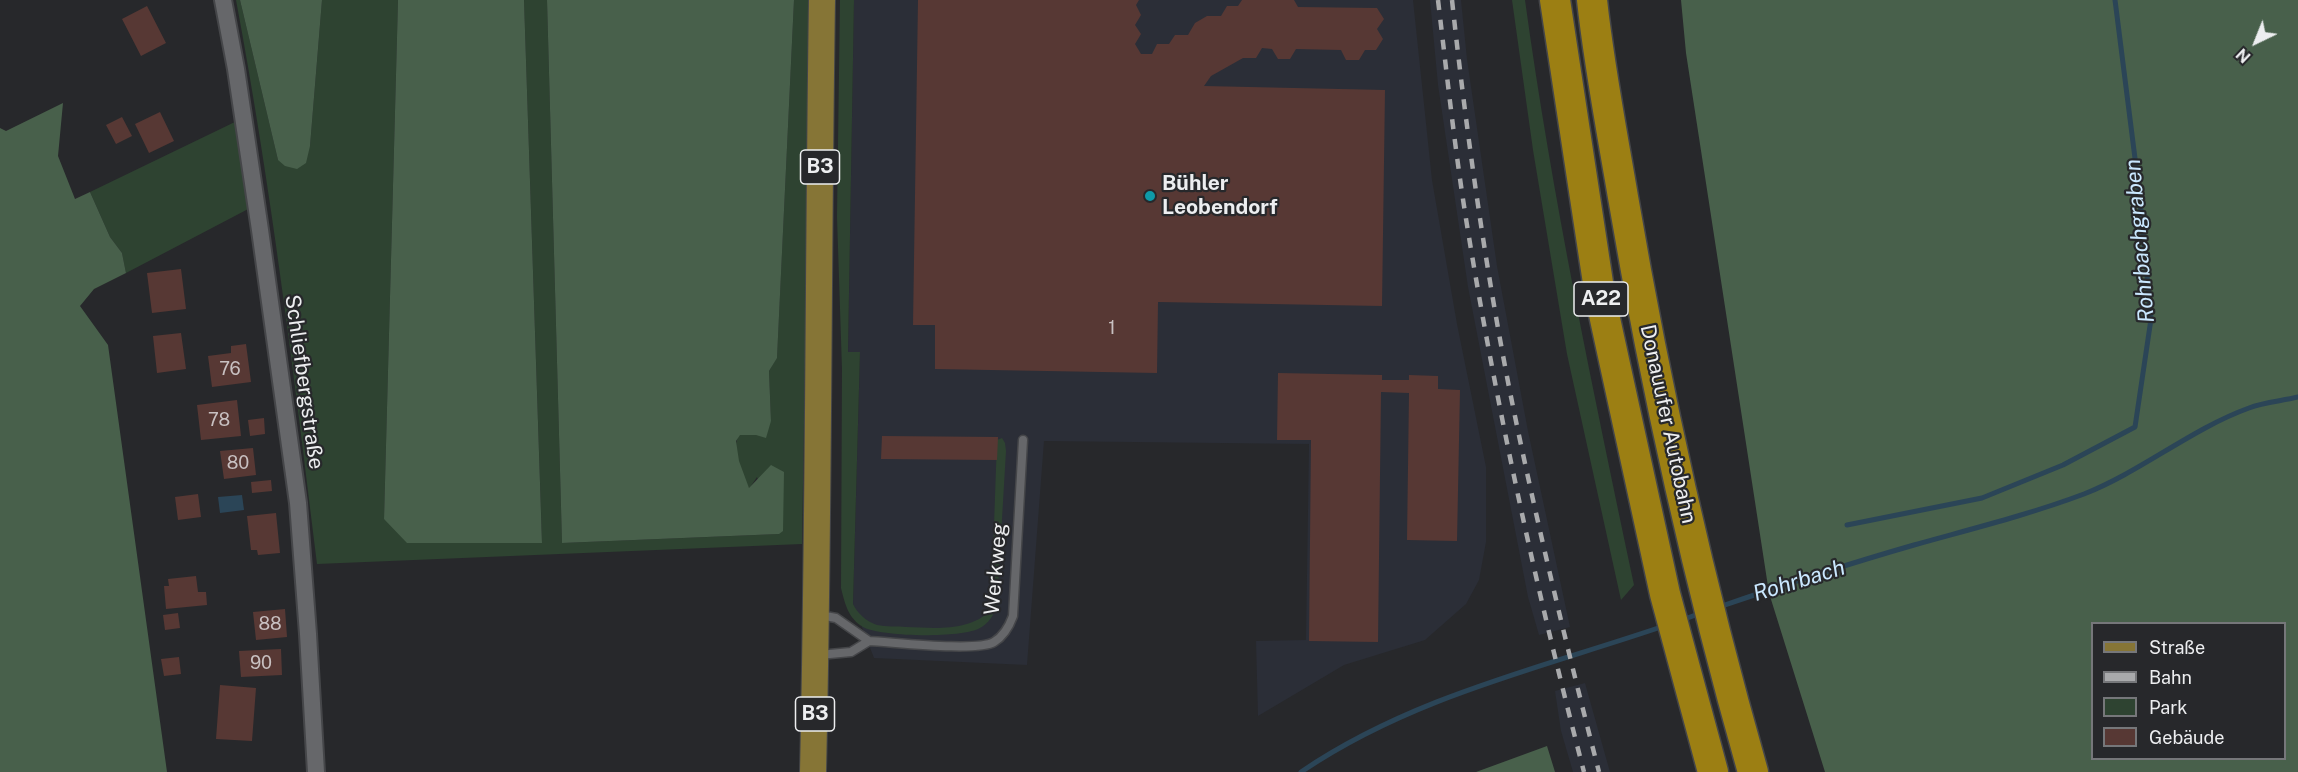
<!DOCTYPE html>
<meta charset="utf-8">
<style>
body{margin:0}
#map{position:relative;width:2298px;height:772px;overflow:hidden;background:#27282b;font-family:"Public Sans",sans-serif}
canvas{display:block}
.legend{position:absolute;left:2091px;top:622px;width:195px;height:138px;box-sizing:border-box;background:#27282b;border:2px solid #76777a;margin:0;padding:8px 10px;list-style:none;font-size:18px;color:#edeef0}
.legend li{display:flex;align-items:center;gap:12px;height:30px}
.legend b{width:30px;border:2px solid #76777a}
.north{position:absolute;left:2226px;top:12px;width:60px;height:60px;-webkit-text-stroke:4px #27282b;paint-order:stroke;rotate:223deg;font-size:16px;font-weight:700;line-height:24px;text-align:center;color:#edeef0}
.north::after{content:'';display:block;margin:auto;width:21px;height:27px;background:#edeef0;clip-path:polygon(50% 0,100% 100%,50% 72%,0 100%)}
</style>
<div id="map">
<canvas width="2298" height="772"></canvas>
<ul class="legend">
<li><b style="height:8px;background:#867536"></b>Straße</li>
<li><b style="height:8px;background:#a9aaac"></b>Bahn</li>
<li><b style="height:16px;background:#2e4331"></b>Park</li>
<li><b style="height:16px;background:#573834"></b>Gebäude</li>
</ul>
<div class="north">N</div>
</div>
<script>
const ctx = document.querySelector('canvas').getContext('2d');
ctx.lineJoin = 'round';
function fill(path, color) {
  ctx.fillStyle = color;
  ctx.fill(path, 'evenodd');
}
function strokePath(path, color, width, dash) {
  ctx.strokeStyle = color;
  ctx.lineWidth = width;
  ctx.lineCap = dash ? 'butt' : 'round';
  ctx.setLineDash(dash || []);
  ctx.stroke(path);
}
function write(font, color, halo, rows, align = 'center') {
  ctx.font = font + ' "Public Sans",sans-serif';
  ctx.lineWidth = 4.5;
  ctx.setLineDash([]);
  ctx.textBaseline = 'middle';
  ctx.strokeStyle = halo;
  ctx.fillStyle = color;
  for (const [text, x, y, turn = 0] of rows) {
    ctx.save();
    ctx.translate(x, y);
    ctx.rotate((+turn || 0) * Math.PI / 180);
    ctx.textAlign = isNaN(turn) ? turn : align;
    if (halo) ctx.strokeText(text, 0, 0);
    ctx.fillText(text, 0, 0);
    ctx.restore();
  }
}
const built = new Path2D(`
 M854,0H1413L1432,180L1457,324L1486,467V542L1479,580L1466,604L1425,640L1344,665L1258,716L1256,641L1306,640L1309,444L1044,441L1027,665L874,658L853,604L860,352H848Z
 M1430,0H1461L1467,59L1497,266L1528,431L1570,627L1539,635L1528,597L1468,287L1438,85Z
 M1585,683L1610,772H1573L1561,731L1555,691Z`);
const green = new Path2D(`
 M236,0H240L278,160L310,146L322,0H398L384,519L542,542L524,0H547L562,543L779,534L757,477L749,489C743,473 730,450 739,435H756L771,421L769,371L777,357L794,0H811L802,544L317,564C294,375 271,186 236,0Z
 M840,0H854L848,352H860L853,604C857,613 867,622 877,625C886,627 897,626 906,627C935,628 969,632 991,610L997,440L1002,438L1005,443L1006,451L997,604C994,615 989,624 978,629C958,638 881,637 863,627C848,618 845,604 841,588L842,369L837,217Z
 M1512,0H1525C1552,197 1593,390 1634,585L1621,600L1567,354L1533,150Z
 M239,120L252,207L126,273L122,253L110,237L90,192Z`);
const forest = new Path2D(`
 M240,0H322L310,146L306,163L297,169L285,166L278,160Z
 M398,0H524L542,543H407L384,519Z
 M547,0H794L777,358L769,371L771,421L766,438L756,435H740L736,441L739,461L749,488L771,465L784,472L783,531L779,534L562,543Z
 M1681,0H2298V772H1825L1769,593L1686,53ZM2092,624H2284V758H2092Z
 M63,103L58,156L75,199L90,192L110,237L122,253L126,273L94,289L80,306L108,345L167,772H0V128L6,131Z
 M1547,746L1555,772H1476Z`);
const water = new Path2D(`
 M242,495L244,510L220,513L218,497Z`);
const stream = new Path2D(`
 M1847,525L1982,498L2063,465L2135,427L2151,319L2139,190L2115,0
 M1719,607C1783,585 1848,564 1914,545C1971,529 2028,515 2084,494C2142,471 2191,429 2249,408C2264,402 2282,401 2298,397
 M1682,620L1701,613
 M1301,772C1411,697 1541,668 1664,626`);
const building = new Path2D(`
 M918,0H1139L1136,5L1141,15L1135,25L1141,34L1135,44L1141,54H1152L1157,44H1169L1175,35H1188L1195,23L1207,16H1221L1227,6H1238L1242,0H1294L1298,7L1377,8L1384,19L1377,29L1383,39L1376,50H1365L1359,60H1346L1341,50L1296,49L1290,59H1278L1272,49L1262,48L1256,58H1243L1211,76L1204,86L1385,90L1382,306L1158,302L1157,373L935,369V325H913Z
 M147,6L166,43L141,56L122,19Z
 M160,112L174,141L149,153L135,124Z
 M122,117L132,136L116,144L106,125Z
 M181,269L186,309L152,313L147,273Z
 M181,333L186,369L157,373L153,336Z
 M246,344L251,382L212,387L208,356L231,353V346Z
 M1278,373L1382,375V380H1409V375L1438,376V389L1460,390L1457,541L1407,540L1409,393L1381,392L1378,642L1309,641L1311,440H1277Z
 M237,400L241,436L201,440L197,405Z
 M264,418L265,434L250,436L248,420Z
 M882,436L998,437L997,460L881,459Z
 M253,448L256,475L224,479L220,451Z
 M271,480L272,491L252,493L251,482Z
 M198,494L201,517L178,520L175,497Z
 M276,513L280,553L258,555L257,550H251L247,516Z
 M196,576L198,592H206L207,605L166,609L164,586H169L168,579Z
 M285,609L287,637L256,640L253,612Z
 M178,613L180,628L165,630L163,615Z
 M281,649L282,675L241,677L239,651Z
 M179,657L181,674L164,676L161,659Z
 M220,685L256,688L252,741L216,739Z`);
const lane = new Path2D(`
 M820,615L836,618L869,641
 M869,641C893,642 977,652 994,642C1004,636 1009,627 1013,616L1023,440
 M819,655L851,652L869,641`);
const street = new Path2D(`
 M223,0L236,69L260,230L298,503L308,634L316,772`);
const primary = new Path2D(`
 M813,772C819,515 818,257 822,0`);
const highway = new Path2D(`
 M1555,0L1600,296L1665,594L1713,772
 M1592,0C1599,66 1612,132 1623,197C1656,391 1699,583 1753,772`);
const rail = new Path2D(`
 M1438,0C1447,75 1455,151 1467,225C1497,410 1537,592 1584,772
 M1452,0C1466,129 1484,259 1509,387C1535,516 1566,644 1599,772`);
const markers = [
 [1150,196,6,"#0f9aa8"]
];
const numberNames = [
 ["1",1112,328],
 ["76",230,369],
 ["78",219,420],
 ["80",238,463],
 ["88",270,624],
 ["90",261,663]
];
const shields = [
 [820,167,39],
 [1601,299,54],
 [815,714,39]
];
const shieldNames = [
 ["B3",820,167],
 ["A22",1601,299],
 ["B3",815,714]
];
const poiNames = [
 ["Bühler",1162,184],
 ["Leobendorf",1162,208]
];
const streetNames = [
 ["Schliefbergstraße",304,382,82],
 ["Donauufer Autobahn",1668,424,78],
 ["Werkweg",996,569,-85]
];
const waterNames = [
 ["Rohrbachgraben",2140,241,-95],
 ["Rohrbach",1799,581,-17]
];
fill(built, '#2b2e37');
fill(green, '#2e4331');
fill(forest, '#48604b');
fill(water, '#2b4557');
strokePath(stream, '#2b4557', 5);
fill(building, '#573834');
strokePath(lane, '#454649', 11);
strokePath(street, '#454649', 20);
strokePath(primary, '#454649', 28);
strokePath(highway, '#454649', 33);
strokePath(lane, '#66676a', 8);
strokePath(street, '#66676a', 16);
strokePath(primary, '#867536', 26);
strokePath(highway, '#9c7f13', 30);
strokePath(rail, '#a9aaac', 4.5, [10, 10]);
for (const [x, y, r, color] of markers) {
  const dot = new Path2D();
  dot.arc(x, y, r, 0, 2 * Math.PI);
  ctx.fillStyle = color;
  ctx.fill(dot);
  strokePath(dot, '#27282b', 2);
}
write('18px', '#c8c0c1', null, numberNames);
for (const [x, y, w] of shields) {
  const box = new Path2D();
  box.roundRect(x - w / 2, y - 17, w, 34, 4.5);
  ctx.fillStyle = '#27282b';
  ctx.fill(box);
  strokePath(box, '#edeef0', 1.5);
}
write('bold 20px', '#edeef0', null, shieldNames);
write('bold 21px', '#edeef0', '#27282b', poiNames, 'left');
write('21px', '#edeef0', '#27282b', streetNames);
write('italic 22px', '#cae8ff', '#27282b', waterNames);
</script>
